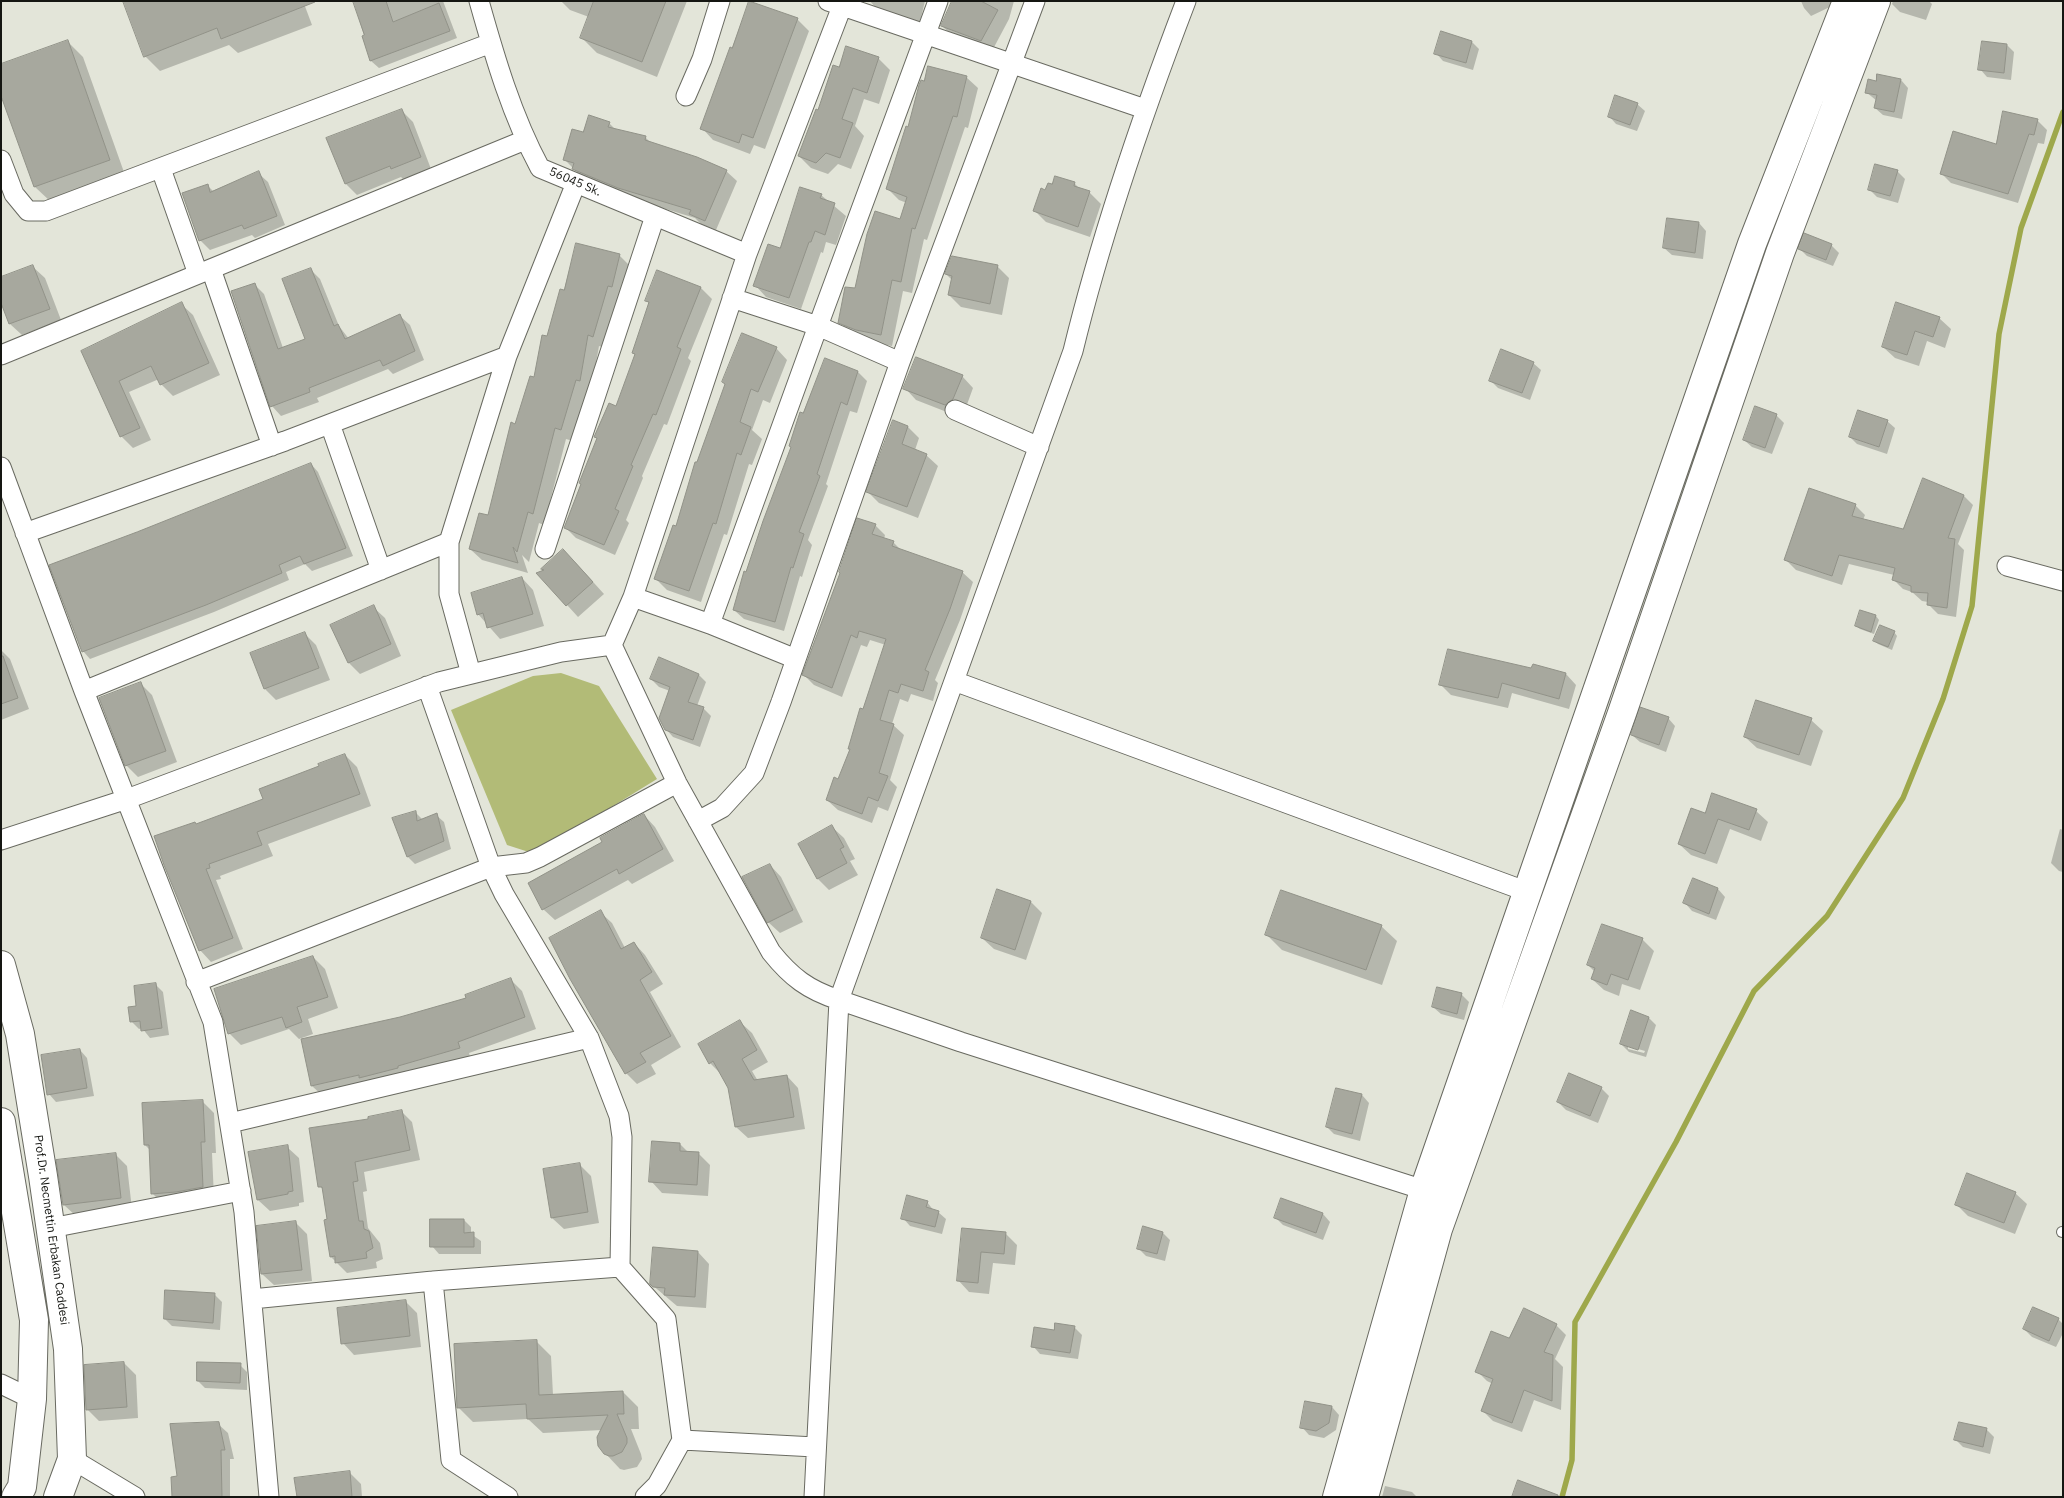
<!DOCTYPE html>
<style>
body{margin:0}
#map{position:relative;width:2064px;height:1498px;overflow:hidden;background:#e3e5d9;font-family:"IBM Plex Sans",sans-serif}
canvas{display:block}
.frame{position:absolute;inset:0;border:2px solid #151612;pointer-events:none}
</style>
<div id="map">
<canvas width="2064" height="1498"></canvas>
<div class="frame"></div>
</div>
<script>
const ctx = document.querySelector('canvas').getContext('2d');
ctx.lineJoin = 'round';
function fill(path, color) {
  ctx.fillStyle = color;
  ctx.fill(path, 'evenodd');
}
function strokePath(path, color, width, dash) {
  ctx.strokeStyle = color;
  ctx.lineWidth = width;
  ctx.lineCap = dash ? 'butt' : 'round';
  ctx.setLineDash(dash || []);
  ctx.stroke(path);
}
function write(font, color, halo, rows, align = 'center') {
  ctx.font = font + ' "IBM Plex Sans",sans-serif';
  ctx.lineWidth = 5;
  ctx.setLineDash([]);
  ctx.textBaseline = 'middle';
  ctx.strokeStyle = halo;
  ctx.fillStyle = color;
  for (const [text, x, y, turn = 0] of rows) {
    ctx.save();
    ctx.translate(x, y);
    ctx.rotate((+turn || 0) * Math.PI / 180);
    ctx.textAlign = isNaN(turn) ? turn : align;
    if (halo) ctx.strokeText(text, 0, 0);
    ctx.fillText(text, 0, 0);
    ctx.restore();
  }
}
const green = new Path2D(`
 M561,673L599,686L657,779L535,854L507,845L451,710L533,676Z`);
const shadow = new Path2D(`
 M124,1H303L312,25L238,53L229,45L160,71L145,56Z
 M354,1H443L457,38L379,68L371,61L363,37L366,36Z
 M561,1H687L657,77L597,53L582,38L589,17L570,10Z
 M870,1H925L919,26L881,14Z
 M953,1H1014L1009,19L992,51L953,36L942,26Z
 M1801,1H1832L1834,5L1811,16L1804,8Z
 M1893,1H1929L1932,4L1926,20L1900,12L1892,4Z
 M797,19L809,31L765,149L754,145L750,154L713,140L702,128Z
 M68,42L83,57L125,175L51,202L35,187Z
 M1472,42L1479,49L1473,70L1443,61L1436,53Z
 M2007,45L2014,52L2011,80L1987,77L1980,69Z
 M878,58L890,70L879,104L864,99L855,126L864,136L851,169L838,164L828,174L811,168L799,156L819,112Z
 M966,77L978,88L968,128L965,127L927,240L924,239L912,293L903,291L892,346L869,342L851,334L840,322L856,290L901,220L907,203L899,200L887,188L909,129Z
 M1901,80L1908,88L1902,119L1883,115L1875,108L1877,101L1866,92L1877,82Z
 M1637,104L1645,111L1637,131L1616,124L1609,116Z
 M401,110L413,122L431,169L404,180L401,177L357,195L346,184Z
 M2037,120L2047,130L2044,144L2038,143L2018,203L1951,183L1941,173L1996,145Z
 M609,123L616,130L645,137L651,143L726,171L737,181L716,230L701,224L695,218L630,198L584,179L564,159L584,134Z
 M1897,171L1905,179L1898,203L1877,197L1870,190Z
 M258,173L268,182L285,225L255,238L252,235L210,250L200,240L207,185L214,192Z
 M1056,177L1075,184L1080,189L1089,192L1101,204L1090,237L1046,222L1035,211L1046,191L1053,186Z
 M821,195L846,216L836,245L826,242L823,253L821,252L801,309L766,297L755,285Z
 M1668,219L1699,223L1706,231L1703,259L1672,255L1664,248Z
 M1831,245L1839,253L1833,266L1807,256L1800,249Z
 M619,255L631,267L605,348L599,346L591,391L573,441L566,439L544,525L539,523L529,562L522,555L528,573L482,560L470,549L489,517L516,425L535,379L548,337L565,292Z
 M997,266L1009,278L1002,315L961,307L949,295L952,280L946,274Z
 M33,267L45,278L61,320L22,335L10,324L1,299Z
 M311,270L320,279L339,326L349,339L400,316L410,325L424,360L393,374L388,369L317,398L319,402L281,416L272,406L254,284L264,294L283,348L306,340Z
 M658,272L701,288L712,299L688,358L691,361L667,425L664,424L642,476L643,478L626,520L629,523L615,555L576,538L565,527L598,439L596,437L617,408L636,356L633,353L650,304L647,301Z
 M181,304L193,315L220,375L173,396L161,384L159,379L129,392L151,440L133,448L122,437L83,352Z
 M1939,318L1951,329L1945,348L1927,341L1919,366L1895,358L1883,347Z
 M776,348L787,360L770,403L763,400L752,430L762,439L752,465L749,464L727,535L724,534L701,602L667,590L655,578L677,528L696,463Z
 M825,359L858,372L867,381L857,413L850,411L826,484L828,486L808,540L812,545L802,577L800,576L784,631L744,619L734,610L803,415Z
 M1533,363L1541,370L1530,400L1498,388L1490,380Z
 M962,376L973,388L965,410L957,416L916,400L905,388Z
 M1776,415L1784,423L1772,454L1752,447L1744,440Z
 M894,421L908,427L919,438L915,450L926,455L938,466L918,518L879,503L868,492Z
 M1887,421L1895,428L1887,454L1857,444L1850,437Z
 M311,464L318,472L353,556L312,571L305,564L286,572L289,580L214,612L90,659L83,651Z
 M1964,496L1973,505L1958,544L1964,550L1956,617L1938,614L1928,604V602L1922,601L1912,592L1903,589L1893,579L1894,575L1849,564L1842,585L1796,570L1786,560L1855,505L1865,515L1863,520L1904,530Z
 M875,525L885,535L884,539L893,542L902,551L962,572L973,582L960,620L935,680L938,683L933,701L911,694L908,702L900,699L892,724L904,735L890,780L897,787L888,811L878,807L872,823L838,810L827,800L839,780L851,750L849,748L864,711L886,645L870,640L867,647L861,645L842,697L814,685L804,675Z
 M575,562L604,594L578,617L538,573L544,571L543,569Z
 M522,578L533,590L544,626L500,639L478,614Z
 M373,607L385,618L401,656L360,674L349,663Z
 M1861,611L1876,616L1879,620L1874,634L1860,629L1856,626Z
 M1894,632L1897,636L1892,650L1878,644L1875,641Z
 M305,634L316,645L330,680L276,700L265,689L252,654Z
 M1,650L10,659L29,709L1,720Z
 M1532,670L1566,674L1576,685L1569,709L1512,693L1508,708L1451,695L1441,685Z
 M699,675L706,682L697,706L703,708L711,716L700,747L673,737L666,729L670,691L659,687L651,679Z
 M140,683L152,695L177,762L138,777L126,765Z
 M1668,718L1675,726L1666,752L1640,742L1632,735Z
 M1811,720L1823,731L1811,766L1757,748L1745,737Z
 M345,755L357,767L371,806L268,844L273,856L220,876L221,879L216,880L243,949L211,962L200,950L196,825L264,800Z
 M1756,811L1768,822L1761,841L1730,829L1717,864L1691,855L1679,844L1705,814Z
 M415,812L423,820L436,815L444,822L451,849L415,864L408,857Z
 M644,815L655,827L674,861L632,884L628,880L555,920L543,909L604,843Z
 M832,827L844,838L855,859L850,861L858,875L829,890L818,879Z
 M2060,829L2063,830V872L2059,871L2051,863Z
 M770,865L781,877L803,922L780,933L768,922Z
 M1694,880L1718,889L1725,897L1716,920L1692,911L1685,903Z
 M1031,902L1042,913L1026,960L994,949L982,938Z
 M600,912L612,923L625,948L634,943L645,955L663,984L650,992L681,1047L651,1065L656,1074L637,1084L626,1073Z
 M1381,926L1397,941L1382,985L1282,950L1267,935Z
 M1642,939L1654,951L1640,990L1622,984L1619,996L1604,990L1592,979L1595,972L1588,965Z
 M313,957L325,969L338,1008L308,1019L313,1034L299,1039L289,1029L241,1045L229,1033Z
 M510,979L522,991L536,1029L469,1053L471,1060L324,1097L312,1086L302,1040L401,1018L467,998Z
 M156,985L163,992L169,1035L150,1038L142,1028L139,1029L131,1021L138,1007Z
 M1461,994L1469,1002L1464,1020L1441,1014L1433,1007Z
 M1649,1018L1656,1025L1646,1057L1629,1052L1621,1044ZM1628,1046L1645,1051L1644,1053L1628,1049Z
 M740,1022L752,1033L768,1062L752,1071L758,1081L787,1076L798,1088L805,1129L748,1138L736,1127L730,1088L722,1075L710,1063L700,1045Z
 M80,1050L87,1058L94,1096L56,1102L49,1094Z
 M1601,1088L1609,1096L1598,1123L1566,1110L1558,1102Z
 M1362,1095L1369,1103L1360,1141L1334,1134L1327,1127Z
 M202,1101L214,1113L216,1153H212L214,1198L164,1205L152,1193L150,1150L145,1145Z
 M401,1111L412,1122L420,1160L364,1172L367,1191L363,1192L368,1228L380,1243L383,1259L376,1262L377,1268L347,1273L331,1257L329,1220L324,1191L320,1186L370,1120Z
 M680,1144L689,1153H698L710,1165L708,1196L662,1193L651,1181Z
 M287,1147L299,1158L304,1202L299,1203V1206L270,1211L258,1200Z
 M115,1154L127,1166L132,1209L76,1216L64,1205Z
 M580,1165L591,1176L599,1223L564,1229L552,1218Z
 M2015,1193L2027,1204L2015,1234L1968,1216L1956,1204Z
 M1282,1200L1323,1214L1330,1222L1323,1240L1283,1225L1276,1218Z
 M927,1202L934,1211L938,1212L946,1219L942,1234L910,1226L903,1218Z
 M464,1220L471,1227V1234L481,1241V1254H439L432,1246Z
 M296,1223L307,1234L312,1281L274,1285L262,1274Z
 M963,1229L1005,1233L1017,1245L1015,1265L993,1263L989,1294L969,1292L958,1280Z
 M1163,1233L1170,1240L1165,1261L1146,1256L1138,1248Z
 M698,1252L709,1264L706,1308L677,1306L651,1284Z
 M215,1295L222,1302L220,1330L172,1326L165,1319Z
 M406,1302L417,1313L421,1347L354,1355L343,1343Z
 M2058,1319L2063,1324V1333L2056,1347L2032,1337L2024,1329Z
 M1556,1325L1566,1335L1555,1359L1563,1367L1561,1410L1534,1400L1522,1432L1493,1421L1483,1411L1493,1384L1487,1381L1477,1371L1510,1340Z
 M1074,1327L1082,1335L1078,1359L1040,1354L1033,1346L1055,1331Z
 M536,1341L551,1356L553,1395L623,1392L638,1407L639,1429H631L641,1454L642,1459L637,1467L624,1470L620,1469L605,1453L602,1430L543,1433L528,1419L473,1422L458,1407Z
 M124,1363L136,1375L138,1418L99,1421L87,1409Z
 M240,1365L247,1372V1390L205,1388L198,1381Z
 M1332,1407L1339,1415L1336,1430L1324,1438L1309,1435L1302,1427Z
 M218,1424L228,1433L234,1459H230V1497H174L178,1478Z
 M1986,1429L1994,1437L1990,1454L1963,1447L1956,1440Z
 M350,1473L361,1484L362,1497H298Z
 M1385,1486L1412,1492L1417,1497H1382Z`);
const stream = new Path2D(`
 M1562,1497L1572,1460L1575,1322L1676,1142L1754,991L1827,916L1903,798L1943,699L1972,606L1999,334L2021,228L2063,112`);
const building = new Path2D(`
 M123,1H315V2L221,39L217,28L144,57Z
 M353,1H386L393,22L439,3L450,31L370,61L362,36L364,35Z
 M594,1H666L642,62L580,38Z
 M749,1L798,18L753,138L742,134L739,143L700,129L730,47L732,48Z
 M952,1H981L998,10L981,41L941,26Z
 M1441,31L1472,41L1466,63L1434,54Z
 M68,40L110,160L34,187L1,96V64Z
 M1982,41L2007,44L2004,73L1978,70Z
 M846,46L879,57L867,93L853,88L842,119L853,123L840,158L826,153L816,163L798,156L816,109L818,110L833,65L839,67Z
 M928,66L967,76L957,117L953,116L915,229L912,228L901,282L892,280L881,335L856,330L838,323L845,287L855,288L867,234L875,211L900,219L907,197L886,189L906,126L908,127L919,85L921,80L924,81Z
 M1877,74L1901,79L1894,112L1874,108L1877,95L1865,93L1868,79L1876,81Z
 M1615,95L1638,103L1630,125L1608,117Z
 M402,109L421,157L391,169L390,166L345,184L326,138Z
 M2003,111L2038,119L2034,135L2029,134L2008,194L1940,174L1953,131L1996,144Z
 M589,115L610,122L608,127L646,136L645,140L697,157L727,170L705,221L689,214L691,210L618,188L572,169L574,163L563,160L572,129L583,132Z
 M1875,164L1898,170L1890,196L1868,190Z
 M259,171L277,216L244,229L242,225L199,241L182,193L208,184L210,192Z
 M1055,176L1075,182L1074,186L1090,191L1078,227L1033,211L1041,188L1045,190L1048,183L1052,184Z
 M800,187L822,194L820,198L835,203L825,235L815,231L811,242H809L789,298L753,286L768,244L780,248Z
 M1667,218L1699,222L1695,253L1663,248Z
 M1804,233L1832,244L1826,260L1798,249Z
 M576,243L620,254L612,287L608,286L593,337L588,335L580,381L576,380L561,430L555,428L533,514L528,512L517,552L513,547L518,563L469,549L479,513L488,515L511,422L515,424L530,376L534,377L542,335L547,336L560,289L564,290Z
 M952,256L998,265L990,304L948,295L952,276L945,274Z
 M33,265L50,309L9,324L1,303V277Z
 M311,268L334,326L338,324L345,339L400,314L415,351L383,366L380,360L309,388L310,392L270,407L231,291L255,283L278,349L305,339L282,279Z
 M657,270L701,287L677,347L681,349L674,368L656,415L653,414L631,465L633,466L615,509L619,511L604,545L564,528L581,484L579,483L597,438L594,437L609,403L616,406L635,354L632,353L649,302L645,301Z
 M182,302L209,363L160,385L151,366L119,381L140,428L120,437L81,351Z
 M1896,302L1940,317L1933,337L1915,331L1907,355L1882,347Z
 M742,333L777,347L758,392L751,389L740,422L751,427L741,455L737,453L716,524L713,523L689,591L654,579L673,525L676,526L695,462H697L725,384L722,382Z
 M1501,349L1534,362L1522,393L1489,381Z
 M916,357L963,375L953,399L945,405L903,389Z
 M825,358L858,371L847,405L841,402L817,474L820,476L799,532L804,534L793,568L791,567L775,622L733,610L744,571L746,572L763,521L791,447L789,446L800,412L803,413Z
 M1755,406L1777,414L1765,448L1743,440Z
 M1858,410L1888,420L1879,447L1849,437Z
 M893,420L908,426L902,444L927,454L907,507L866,492Z
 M311,463L346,548L304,564L300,556L279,565L282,573L206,605L82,652L49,565L137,532Z
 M1923,478L1964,495L1948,538L1955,539L1947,608L1927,605L1928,593L1911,592V586L1892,580L1895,568L1839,555L1832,576L1784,560L1809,488L1856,504L1852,516L1903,529Z
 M857,518L876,524L872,534L894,541L892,546L963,571L950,609L925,670L929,672L923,691L901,684L898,693L889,690L880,720L894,724L879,773L888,776L878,801L868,797L862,814L826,800L834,777L838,779L850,749H848L860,708L863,709L886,639L859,631L857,638L851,635L832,688L802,675L840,573L839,572Z
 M563,549L593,582L566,606L536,573L544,570L541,569Z
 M522,577L533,614L487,628L483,613L477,615L471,593Z
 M374,605L391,644L348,663L330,625Z
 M1860,610L1876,615L1871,632L1855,626Z
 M1880,625L1895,631L1888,647L1873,641Z
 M305,632L319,668L264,689L250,653Z
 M1448,649L1531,668L1533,664L1566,673L1559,699L1502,683L1498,698L1439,685Z
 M1,656H3L18,698L1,704Z
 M659,657L699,674L688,702L704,707L693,740L665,730L659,718L670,687L650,679Z
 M141,682L166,751L125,766L99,698Z
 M1756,700L1812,718L1799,755L1744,737Z
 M1640,707L1669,717L1659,745L1631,735Z
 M345,754L360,794L257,832L262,845L209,864L210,868L206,869L233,938L199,951L164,865L154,836L195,822L196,824L263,799L259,789L319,766L318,764Z
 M1712,793L1757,809L1749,830L1718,819L1705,854L1678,844L1691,808L1705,813Z
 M416,811L417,821L437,813L444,841L407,857L392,818Z
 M644,814L663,849L619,874L617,869L542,910L528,883L602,842L600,838Z
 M832,825L844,847L840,849L847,863L817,879L798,844Z
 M770,864L793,910L767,923L742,877Z
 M1693,878L1718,888L1709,914L1683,903Z
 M997,889L1031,901L1015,950L981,938Z
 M1281,890L1382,925L1366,970L1265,935Z
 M601,910L621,949L634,942L652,972L640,980L671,1036L640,1053L646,1062L625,1074L570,979L549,938Z
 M1602,924L1643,938L1628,980L1611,974L1607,985L1591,979L1595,968L1587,965Z
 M313,956L328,997L297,1007L302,1022L286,1028L282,1017L228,1034L214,989Z
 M511,978L525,1017L458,1042L460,1048L398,1066V1068L359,1078V1075L311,1086L301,1039L400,1017L466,998L465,995Z
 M156,983L162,1028L141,1031L140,1021L130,1022L128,1007L136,1006L134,986Z
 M1437,987L1462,993L1457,1014L1432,1007Z
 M1631,1010L1649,1017L1638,1050L1620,1044Z
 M740,1020L757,1050L742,1059L754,1080L787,1075L794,1117L735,1127L728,1088L713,1061L709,1064L698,1044Z
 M80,1049L87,1088L47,1095L41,1055Z
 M1569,1073L1602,1087L1590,1116L1557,1102Z
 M1336,1088L1362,1094L1352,1134L1326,1127Z
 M203,1100L205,1142H201L203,1187L176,1192L151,1194L149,1145H144L142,1103Z
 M402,1110L410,1150L355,1162L358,1181L353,1182L359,1221H363L364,1229L369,1231L373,1248L366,1252L367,1258L335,1263V1256L330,1257L324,1220L327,1219L322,1187H318L309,1128L368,1119V1117Z
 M652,1141L680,1143V1151L699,1152L697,1185L649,1182Z
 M288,1145L293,1191L288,1192V1194L257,1200L248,1152Z
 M116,1153L121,1198L63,1205L56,1160Z
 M580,1163L588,1212L551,1218L543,1169Z
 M1967,1173L2016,1192L2004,1223L1955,1205Z
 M907,1195L928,1201L926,1207L939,1211L935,1227L901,1219Z
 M1281,1198L1323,1213L1316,1233L1274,1218Z
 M430,1219H464V1233L474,1232V1247H430Z
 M296,1221L302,1270L261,1274L256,1226Z
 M1143,1226L1163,1232L1157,1254L1137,1249Z
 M962,1228L1006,1232L1004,1254L981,1252L978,1283L957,1281Z
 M653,1247L698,1251L695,1297L664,1295L665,1288L653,1287L650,1284Z
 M165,1290L215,1293L213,1323L164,1319Z
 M406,1300L410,1336L341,1344L337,1308Z
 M2033,1307L2059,1318L2049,1341L2023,1329Z
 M1524,1308L1557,1324L1544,1352L1553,1355L1552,1401L1524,1390L1512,1423L1481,1411L1493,1379L1475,1372L1491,1331L1509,1338Z
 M1055,1323L1075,1326L1070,1353L1031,1347L1034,1327L1054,1330Z
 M537,1340L539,1395L623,1391L624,1414H617L627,1438V1443L622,1452L613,1456H609L604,1454L598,1446L597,1437L608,1415L527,1419L526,1404L457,1408L454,1344Z
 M124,1362L127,1407L86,1410L84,1365Z
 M197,1362L241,1363L240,1383L197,1381Z
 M1305,1401L1332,1406L1329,1423L1316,1431L1300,1428Z
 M219,1422L225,1450H221L222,1497H172L171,1477L177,1476L170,1424Z
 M1959,1422L1987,1428L1983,1447L1954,1440Z
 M350,1471L352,1497H297L294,1478Z
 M1518,1480L1558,1495V1497H1512Z`);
const service = new Path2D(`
 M2062,1232H2063`);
const minor = new Path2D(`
 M479,1C495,58 512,116 540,168L747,254
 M828,1L1145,109
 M1186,1C1142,116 1102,232 1073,351L839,1000L961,1042L1424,1190
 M686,96L702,59L720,1
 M1,160L14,194L28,211H46L491,43
 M161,169L198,274
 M211,269L272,446
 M732,298L818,326L900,362
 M1,355L525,140
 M955,410L1039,447
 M330,424L381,570
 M1,467L84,691L213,1022L244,1212L269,1497
 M25,533L285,441L507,356
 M545,549L655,216
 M2007,566L2063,581
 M633,597L710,624L796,659
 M710,624L818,326L938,1
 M612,645L633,597L747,254L844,1
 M471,674L449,594V542L507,356L576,183
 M954,681L1528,892
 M427,686L491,867L526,863L540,857L677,783
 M84,691L449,542
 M698,821L722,808L754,773L781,702L900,362L1035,1
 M1,840L127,799L439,682L561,652L612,645L677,783L771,952C791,977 808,990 839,1000L814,1497
 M196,982L491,867L504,894L589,1038L619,1116L622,1137L620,1267L666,1319L682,1440L657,1485L645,1497
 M230,1123L589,1038
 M51,1228L241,1191
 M433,1281L451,1460L508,1497
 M252,1299L433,1281L620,1267
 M1,1384L32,1399
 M682,1440L815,1447
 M72,1459L135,1497`);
const secondary = new Path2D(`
 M1337,1497L1424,1190L1752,244L1847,1
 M1364,1497L1438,1229L1622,713L1780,253L1876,1`);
const primary = new Path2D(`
 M1,965L20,1034L43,1176L68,1349L72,1459L58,1497
 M1,1122L34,1320L32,1399L22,1487L16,1497`);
const streetNames = [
 ["56045 Sk.",575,182,23],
 ["Prof.Dr. Necmettin Erbakan Caddesi",51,1230,82]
];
fill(green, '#b2bb77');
fill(shadow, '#0003');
strokePath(stream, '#9ea84b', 5.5);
fill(building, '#a7a89e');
strokePath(building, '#919288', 1);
strokePath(service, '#696a61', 12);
strokePath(minor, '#696a61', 21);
strokePath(secondary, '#696a61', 30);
strokePath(primary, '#696a61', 30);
strokePath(service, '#fff', 10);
strokePath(minor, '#fff', 19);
strokePath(secondary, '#fff', 28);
strokePath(primary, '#fff', 28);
write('12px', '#151612', '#fff', streetNames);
</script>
